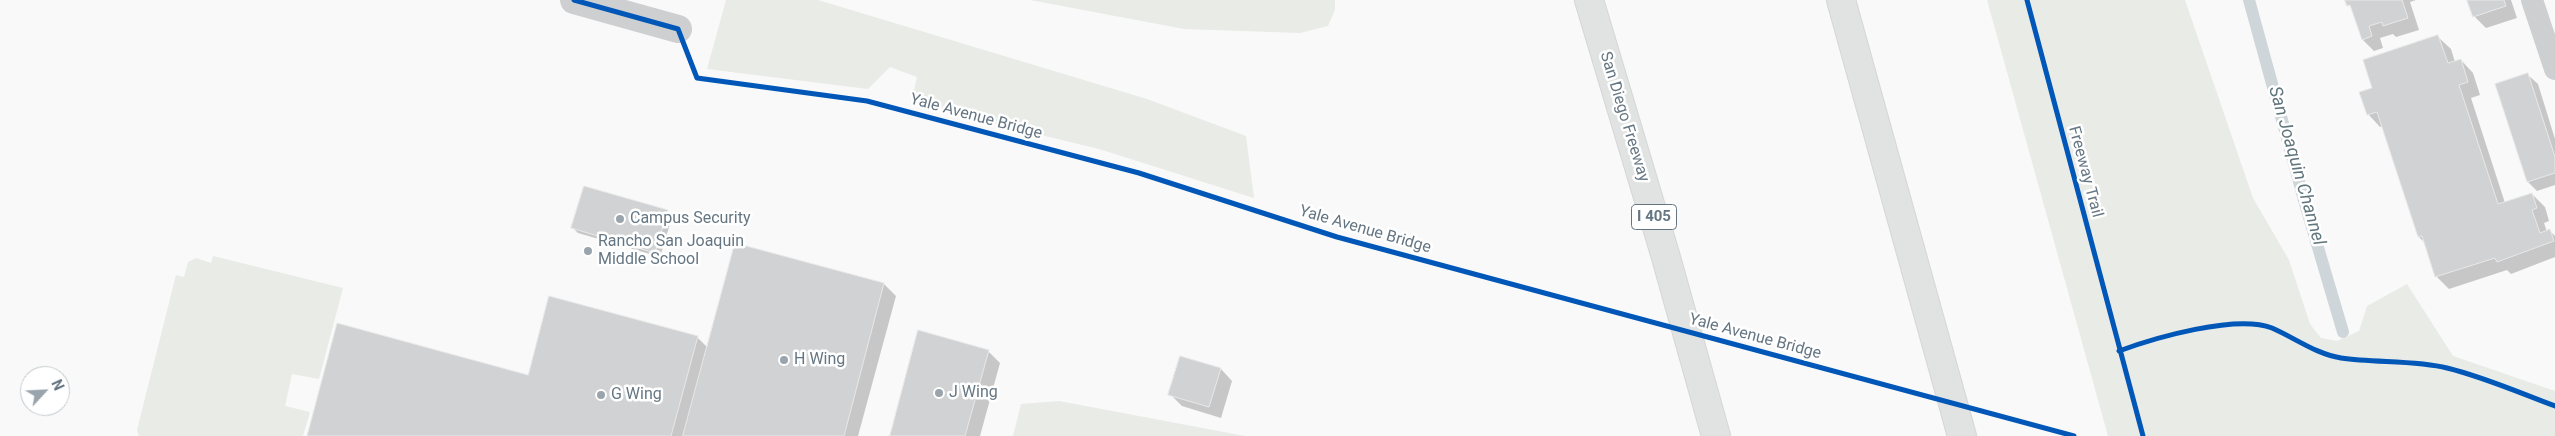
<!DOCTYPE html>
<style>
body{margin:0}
#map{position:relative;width:2555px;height:436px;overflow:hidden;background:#f9f9f9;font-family:Roboto,sans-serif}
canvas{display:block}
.north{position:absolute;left:20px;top:366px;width:50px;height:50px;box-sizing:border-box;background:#fff;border:1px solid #c1c8cd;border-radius:50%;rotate:65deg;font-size:14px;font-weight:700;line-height:20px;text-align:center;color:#657683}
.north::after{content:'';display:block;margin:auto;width:18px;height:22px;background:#99a4ac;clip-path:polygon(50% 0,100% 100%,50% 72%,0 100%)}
</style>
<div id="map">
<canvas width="2555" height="436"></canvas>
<div class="north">N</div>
</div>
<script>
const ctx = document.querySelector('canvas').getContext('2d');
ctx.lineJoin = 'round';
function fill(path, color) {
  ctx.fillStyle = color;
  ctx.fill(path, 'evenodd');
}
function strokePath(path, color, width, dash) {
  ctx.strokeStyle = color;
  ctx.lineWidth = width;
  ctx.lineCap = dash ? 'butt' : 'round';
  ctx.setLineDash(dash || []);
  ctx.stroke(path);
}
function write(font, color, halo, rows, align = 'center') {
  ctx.font = font + ' Roboto,sans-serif';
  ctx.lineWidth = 5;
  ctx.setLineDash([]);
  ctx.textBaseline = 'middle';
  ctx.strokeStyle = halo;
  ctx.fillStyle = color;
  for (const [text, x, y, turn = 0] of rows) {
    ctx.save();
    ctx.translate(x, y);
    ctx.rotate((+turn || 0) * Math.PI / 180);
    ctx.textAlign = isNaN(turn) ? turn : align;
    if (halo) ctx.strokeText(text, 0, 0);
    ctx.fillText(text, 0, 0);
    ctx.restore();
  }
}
const green = new Path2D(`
 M726,0H818L1147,99L1246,136L1254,198L1099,149L979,120L912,98L917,77L890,67L868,89L707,69Z
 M1030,0H1335V10L1328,26L1300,33L1184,29Z
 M1987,0H2185L2253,198L2289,260L2310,324L2321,338L2337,341L2359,331L2367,306L2407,284L2453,356L2555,391V436H2108Z
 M213,256L343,288L319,379L292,374L285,406L310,412L303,436H139L137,430L176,275L184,277L188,262L196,258L211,263Z
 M1059,401L1245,436H1013L1021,404Z`);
const shadow = new Path2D(`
 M2346,0H2416L2410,2L2419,30L2396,37L2393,34L2380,38L2383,48L2374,51L2363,40L2353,10Z
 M2469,0H2511L2517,18L2486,28L2474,16Z
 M2438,37L2451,49L2455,62L2461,60L2473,73L2480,95L2471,98L2505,203L2532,194L2545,207L2549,221L2544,223L2547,232L2550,231L2555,236V257L2511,274L2507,270L2449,289L2436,276L2425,243L2419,237L2383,126L2380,127L2368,114L2374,89Z
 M2528,75L2538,84L2555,139V185L2537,191L2528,182Z
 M667,212L672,217L660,257L578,233L573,228Z
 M736,244L884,284L896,296L858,436H309L529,376L697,337L708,348Z
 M988,351L1000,363L980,436H891Z
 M1221,369L1232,381L1221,418L1182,406L1170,394Z`);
const stream = new Path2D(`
 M2249,0L2304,200L2343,332`);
const building = new Path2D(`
 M2345,0H2402L2408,18L2383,26L2382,22L2369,26L2372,36L2362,40L2350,5L2347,6Z
 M2467,0H2504L2506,6L2473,17Z
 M2438,35L2448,63L2461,59L2468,82L2459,85L2498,204L2532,193L2537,208L2532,210L2540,233L2550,229L2554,241L2497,262L2495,258L2435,277L2422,236L2418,237L2377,112L2367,115L2359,92L2372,88L2363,60Z
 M2528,73L2555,157V173L2527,182L2495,84Z
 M584,186L668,210L655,253L571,228Z
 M735,243L884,283L844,436H683Z
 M549,296L698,336L671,436H307L337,323L528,375Z
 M918,330L989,350L965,436H890Z
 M1180,356L1221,368L1209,407L1168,395Z`);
const lane = new Path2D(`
 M2532,0L2555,69`);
const street = new Path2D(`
 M574,0L678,29`);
const highway = new Path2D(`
 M1589,0L1665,254L1716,436
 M1841,0L1962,436`);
const cycleway = new Path2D(`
 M574,0L678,29L697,78L867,101L1139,173L1337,237L2074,436
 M2027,0L2143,436
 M2119,351C2154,338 2236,314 2272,328C2295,338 2316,354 2341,358C2375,363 2416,360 2447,368C2484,377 2520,393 2555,406`);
const markers = [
 [620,219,5,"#99a4ac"],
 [588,251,5,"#99a4ac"],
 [784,360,5,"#99a4ac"],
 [939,393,5,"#99a4ac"],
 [601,395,5,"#99a4ac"]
];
const shields = [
 [1654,217,45]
];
const shieldNames = [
 ["I 405",1654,217]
];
const streetNames = [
 ["Yale Avenue Bridge",976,117,15],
 ["San Diego Freeway",1624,117,73],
 ["Freeway Trail",2085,172,75],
 ["Yale Avenue Bridge",1365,230,16],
 ["Yale Avenue Bridge",1755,337,15]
];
const poiNames = [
 ["Campus Security",630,219],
 ["Rancho San Joaquin",598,242],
 ["Middle School",598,260],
 ["H Wing",794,360],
 ["J Wing",949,393],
 ["G Wing",611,395]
];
const waterNames = [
 ["San Joaquin Channel",2296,166,74]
];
fill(green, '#e8ebe6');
fill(shadow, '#0003');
strokePath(stream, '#ced6d9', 12);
fill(building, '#d0d2d3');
strokePath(building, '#e8e8e8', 1);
strokePath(highway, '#d5d6d6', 30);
strokePath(lane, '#cecfd0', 22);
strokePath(street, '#cecfd0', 28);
strokePath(highway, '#e1e2e2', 28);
strokePath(cycleway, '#0057b8', 5);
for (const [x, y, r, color] of markers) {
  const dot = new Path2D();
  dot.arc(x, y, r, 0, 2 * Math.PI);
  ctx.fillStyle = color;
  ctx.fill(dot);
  strokePath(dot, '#fff', 2);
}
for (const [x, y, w] of shields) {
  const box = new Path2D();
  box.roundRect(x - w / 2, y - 12.5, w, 25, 4);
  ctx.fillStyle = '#fff';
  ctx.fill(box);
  strokePath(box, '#657683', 1);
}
write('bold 15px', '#657683', null, shieldNames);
write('16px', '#657683', '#fff', streetNames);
write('16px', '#657683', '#fff', poiNames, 'left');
write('italic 18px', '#60757c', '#fff', waterNames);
</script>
